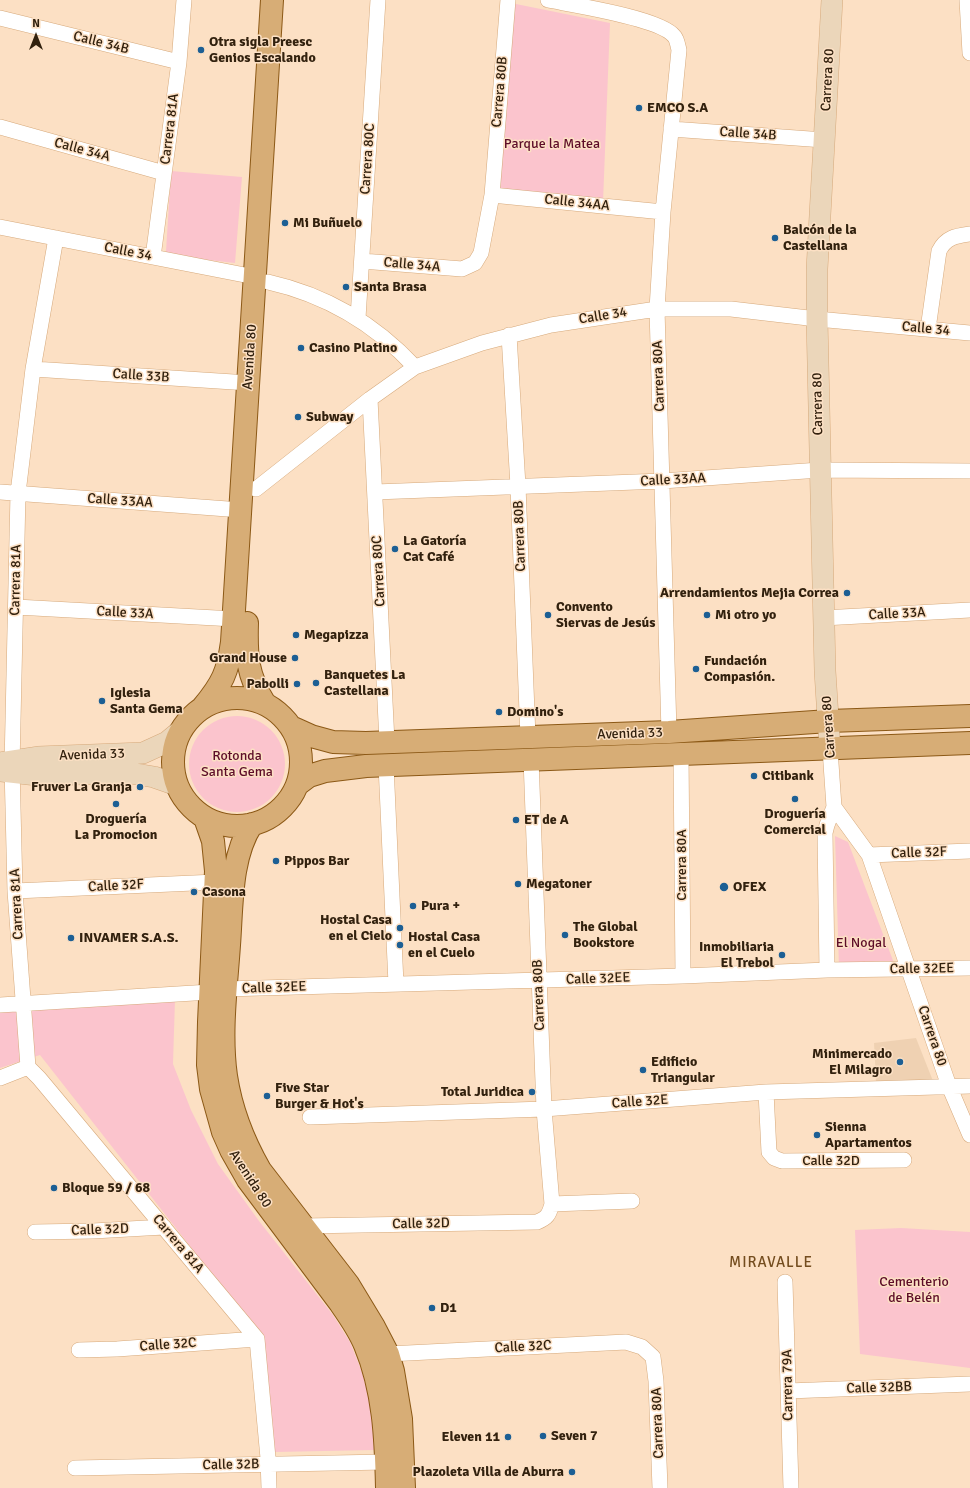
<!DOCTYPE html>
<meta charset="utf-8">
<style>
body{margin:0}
#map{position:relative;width:970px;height:1488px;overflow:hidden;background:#fce0c4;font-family:Signika,sans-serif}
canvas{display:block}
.north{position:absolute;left:16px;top:16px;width:40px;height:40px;-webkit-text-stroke:3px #fce0c4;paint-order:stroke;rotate:0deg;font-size:11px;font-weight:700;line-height:16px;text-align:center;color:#32210e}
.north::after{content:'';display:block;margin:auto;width:14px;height:18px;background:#32210e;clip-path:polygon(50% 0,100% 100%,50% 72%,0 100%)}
</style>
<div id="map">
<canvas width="970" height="1488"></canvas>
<div class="north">N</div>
</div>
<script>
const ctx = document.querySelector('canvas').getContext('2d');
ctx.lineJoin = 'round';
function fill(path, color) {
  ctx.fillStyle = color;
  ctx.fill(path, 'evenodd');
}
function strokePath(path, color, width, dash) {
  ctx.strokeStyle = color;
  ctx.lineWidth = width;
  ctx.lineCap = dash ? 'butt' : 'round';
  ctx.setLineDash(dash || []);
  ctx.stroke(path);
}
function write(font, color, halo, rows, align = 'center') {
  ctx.font = font + ' Signika,sans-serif';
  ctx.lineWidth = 3;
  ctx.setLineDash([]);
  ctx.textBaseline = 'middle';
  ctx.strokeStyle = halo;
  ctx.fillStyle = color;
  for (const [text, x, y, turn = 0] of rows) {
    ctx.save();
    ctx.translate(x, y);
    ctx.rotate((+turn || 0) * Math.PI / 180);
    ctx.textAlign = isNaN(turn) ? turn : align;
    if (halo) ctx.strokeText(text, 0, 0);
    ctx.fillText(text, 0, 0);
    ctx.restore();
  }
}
const built = new Path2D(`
 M916,1038L933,1081L876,1082L874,1043Z`);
const green = new Path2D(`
 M511,3L610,23L603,202L495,192Z
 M171,171L242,177L235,263L165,255L166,251Z
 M189 764a48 48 0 1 1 96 0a48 48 0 1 1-96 0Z
 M835,836L848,842L897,971L839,968Z
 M175,999L173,1064L191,1110L218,1164L259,1221L333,1315L350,1342L362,1372L368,1393L372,1419L374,1450L275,1452L259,1334L40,1055L0,1068V1005Z
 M901,1228L970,1232V1368L860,1354L855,1230Z`);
const street = new Path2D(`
 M548,0C573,5 660,18 674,36C677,39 678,46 679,50L663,212L657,309L669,732
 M967,0L970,53
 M0,18L179,62
 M0,127L164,173
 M671,129L824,140
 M492,195L663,212
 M0,227L255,277
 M56,238L33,369L18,493L12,766L15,891L28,1067L39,1078L257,1339L268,1458L269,1488
 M153,257L179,62L184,0
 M362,261L462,269L475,263L481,253L492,195L508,0
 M268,282C326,295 374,323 415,367
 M358,318L378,0
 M928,329L939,251C946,237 956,236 970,234
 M509,335L518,486L528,737
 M33,369L249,383
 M370,399L387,742
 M256,489L370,399L415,367L482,343L551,325L657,309H731L817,319L970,333
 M0,492L241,510
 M375,492L662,481L820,470L970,471
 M16,607L234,619
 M823,618L970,610
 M830,749L834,807L869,855L949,1086L970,1135
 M681,754L683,976
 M386,765L396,984
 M869,855L970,851
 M15,891L216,882
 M827,970L825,833L827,825L834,807
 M225,989L683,976L827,970L970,968
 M0,1005L210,992
 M0,1078L28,1067
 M766,1092L769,1152L774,1158L782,1161L904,1160
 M310,1117L544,1109L766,1092L970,1086
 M552,1204L632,1201
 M304,1226L537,1222C547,1218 549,1215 552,1204L544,1109L531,759
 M35,1232L93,1231L164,1227
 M785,1282L791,1488
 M79,1350L117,1349L257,1339
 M388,1354L626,1342L642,1347L653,1357L656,1381L660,1488
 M788,1391L970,1384
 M75,1468L386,1462`);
const secondary = new Path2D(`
 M830,749L825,671L817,319V269L832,0
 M0,763L38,757L143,753L167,742L179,732
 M0,771L37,775L130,773L154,777L177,785`);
const primary = new Path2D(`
 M247,623C246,656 247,675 265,704
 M173 762a64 64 0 1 1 128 0a64 64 0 1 1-128 0Z
 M203,707C222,684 228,672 232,642L272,0
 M291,727L311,736L333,742L366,743L669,732L829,721L970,716
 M297,785L309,776L325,771L366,766L970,743
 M205,818L213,841L216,871L209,1022L208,1065L211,1089L223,1132L231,1150L248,1180L340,1303C349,1316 359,1330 365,1345C384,1390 386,1440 387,1488
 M252,824C230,857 232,907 229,945C226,989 220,1033 226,1076C231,1109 244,1142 260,1170L348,1284L374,1327L388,1354L393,1371L401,1419L404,1488`);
const markers = [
 [201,50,4,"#1c5f94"],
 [639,108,4,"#1c5f94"],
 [285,223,4,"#1c5f94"],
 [775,238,4,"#1c5f94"],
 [346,287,4,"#1c5f94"],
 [301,348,4,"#1c5f94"],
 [298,417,4,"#1c5f94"],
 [395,549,4,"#1c5f94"],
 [847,593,4,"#1c5f94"],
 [548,615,4,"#1c5f94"],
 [707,615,4,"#1c5f94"],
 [296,635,4,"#1c5f94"],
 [295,658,4,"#1c5f94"],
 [696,669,4,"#1c5f94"],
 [316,683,4,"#1c5f94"],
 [297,684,4,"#1c5f94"],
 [102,701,4,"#1c5f94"],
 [499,712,4,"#1c5f94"],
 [754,776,4,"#1c5f94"],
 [140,787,4,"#1c5f94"],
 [795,799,4,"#1c5f94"],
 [116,804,4,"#1c5f94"],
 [516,820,4,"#1c5f94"],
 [276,861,4,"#1c5f94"],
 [518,884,4,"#1c5f94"],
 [724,887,5,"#1c5f94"],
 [194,892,4,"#1c5f94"],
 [413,906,4,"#1c5f94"],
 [400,928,4,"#1c5f94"],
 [565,935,4,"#1c5f94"],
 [71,938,4,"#1c5f94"],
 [400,945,4,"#1c5f94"],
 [782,955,4,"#1c5f94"],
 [900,1062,4,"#1c5f94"],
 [643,1070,4,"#1c5f94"],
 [532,1092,4,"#1c5f94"],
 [267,1096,4,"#1c5f94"],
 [817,1135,4,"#1c5f94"],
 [54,1188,4,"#1c5f94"],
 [432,1308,4,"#1c5f94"],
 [543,1436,4,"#1c5f94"],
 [508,1437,4,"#1c5f94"],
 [572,1472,4,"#1c5f94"]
];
const poiNames = [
 ["Otra sigla Preesc",209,42],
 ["Genios Escalando",209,58],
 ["EMCO S.A",647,108],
 ["Mi Buñuelo",293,223],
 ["Balcón de la",783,230],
 ["Castellana",783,246],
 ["Santa Brasa",354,287],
 ["Casino Platino",309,348],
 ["Subway",306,417],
 ["La Gatoría",403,541],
 ["Cat Café",403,557],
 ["Arrendamientos Mejia Correa",839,593,"right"],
 ["Convento",556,607],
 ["Siervas de Jesús",556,623],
 ["Mi otro yo",715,615],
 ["Megapizza",304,635],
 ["Grand House",287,658,"right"],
 ["Fundación",704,661],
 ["Compasión.",704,677],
 ["Banquetes La",324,675],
 ["Castellana",324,691],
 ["Pabolli",289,684,"right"],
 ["Iglesia",110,693],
 ["Santa Gema",110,709],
 ["Domino's",507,712],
 ["Citibank",762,776],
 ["Fruver La Granja",132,787,"right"],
 ["Droguería",795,814,"center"],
 ["Comercial",795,830,"center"],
 ["Droguería",116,819,"center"],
 ["La Promocion",116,835,"center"],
 ["ET de A",524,820],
 ["Pippos Bar",284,861],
 ["Megatoner",526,884],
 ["OFEX",733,887],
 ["Casona",202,892],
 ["Pura +",421,906],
 ["Hostal Casa",392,920,"right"],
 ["en el Cielo",392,936,"right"],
 ["The Global",573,927],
 ["Bookstore",573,943],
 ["Hostal Casa",408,937],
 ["en el Cuelo",408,953],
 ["INVAMER S.A.S.",79,938],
 ["Inmobiliaria",774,947,"right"],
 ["El Trebol",774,963,"right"],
 ["Minimercado",892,1054,"right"],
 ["El Milagro",892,1070,"right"],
 ["Edificio",651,1062],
 ["Triangular",651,1078],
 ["Five Star",275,1088],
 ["Burger & Hot's",275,1104],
 ["Total Juridica",524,1092,"right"],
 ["Sienna",825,1127],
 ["Apartamentos",825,1143],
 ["Bloque 59 / 68",62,1188],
 ["D1",440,1308],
 ["Seven 7",551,1436],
 ["Eleven 11",500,1437,"right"],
 ["Plazoleta Villa de Aburra",564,1472,"right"]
];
const streetNames = [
 ["Calle 34B",101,43,14],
 ["Carrera 80",828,80,-87],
 ["Carrera 80B",500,92,-85],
 ["Carrera 81A",170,129,-83],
 ["Calle 34B",748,134,4],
 ["Calle 34A",82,150,15],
 ["Carrera 80C",368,159,-86],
 ["Calle 34AA",577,203,6],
 ["Calle 34",128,252,11],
 ["Calle 34A",412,265,5],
 ["Calle 34",603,316,-9],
 ["Calle 34",926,329,5],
 ["Avenida 80",250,357,-86],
 ["Calle 33B",141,376,4],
 ["Carrera 80A",659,376,-92],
 ["Carrera 80",818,404,-91],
 ["Calle 33AA",673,480,-3],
 ["Calle 33AA",120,501,4],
 ["Carrera 80B",520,536,-92],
 ["Carrera 80C",379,571,-93],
 ["Carrera 81A",16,580,-89],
 ["Calle 33A",125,613,3],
 ["Calle 33A",897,614,-3],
 ["Carrera 80",829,727,-94],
 ["Avenida 33",630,734,-2],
 ["Avenida 33",92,755,-2],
 ["Calle 32F",919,853,-2],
 ["Carrera 80A",682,865,-90],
 ["Calle 32F",116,886,-3],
 ["Carrera 81A",17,904,-93],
 ["Calle 32EE",922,969,-1],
 ["Calle 32EE",598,979,-2],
 ["Calle 32EE",274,988,-2],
 ["Carrera 80B",539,995,-92],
 ["Carrera 80",932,1036,71],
 ["Calle 32E",640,1102,-4],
 ["Calle 32D",831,1161],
 ["Avenida 80",250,1179,57],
 ["Calle 32D",421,1224,-1],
 ["Calle 32D",100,1230,-2],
 ["Carrera 81A",178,1244,50],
 ["Calle 32C",168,1345,-4],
 ["Calle 32C",523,1347,-3],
 ["Carrera 79A",788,1385,-91],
 ["Calle 32BB",879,1388,-2],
 ["Carrera 80A",658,1423,-92],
 ["Calle 32B",231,1465,-1]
];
const parkNames = [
 ["Parque la Matea",552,144],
 ["Rotonda",237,756],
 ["Santa Gema",237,772],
 ["El Nogal",861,943],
 ["Cementerio",914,1282],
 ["de Belén",914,1298]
];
const neighbourhoodNames = [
 ["MIRAVALLE",771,1263]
];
fill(built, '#efd1b2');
fill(green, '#fbc4cd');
strokePath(street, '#d6a97b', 16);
strokePath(secondary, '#d6a97b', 22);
strokePath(primary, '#8c5916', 24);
strokePath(street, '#fff', 15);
strokePath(secondary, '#ebd6ba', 21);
strokePath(primary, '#d7ad76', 22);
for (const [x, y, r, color] of markers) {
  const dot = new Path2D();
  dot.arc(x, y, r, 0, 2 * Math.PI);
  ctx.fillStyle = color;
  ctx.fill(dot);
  strokePath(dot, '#fce0c4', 1.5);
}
write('bold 14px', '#32210e', '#fce0c4', poiNames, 'left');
write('14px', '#32210e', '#fce0c4', streetNames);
write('14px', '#5d0c28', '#fce0c4', parkNames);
ctx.letterSpacing = '1px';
write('15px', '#744d1f', '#fce0c4', neighbourhoodNames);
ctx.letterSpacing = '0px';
</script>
